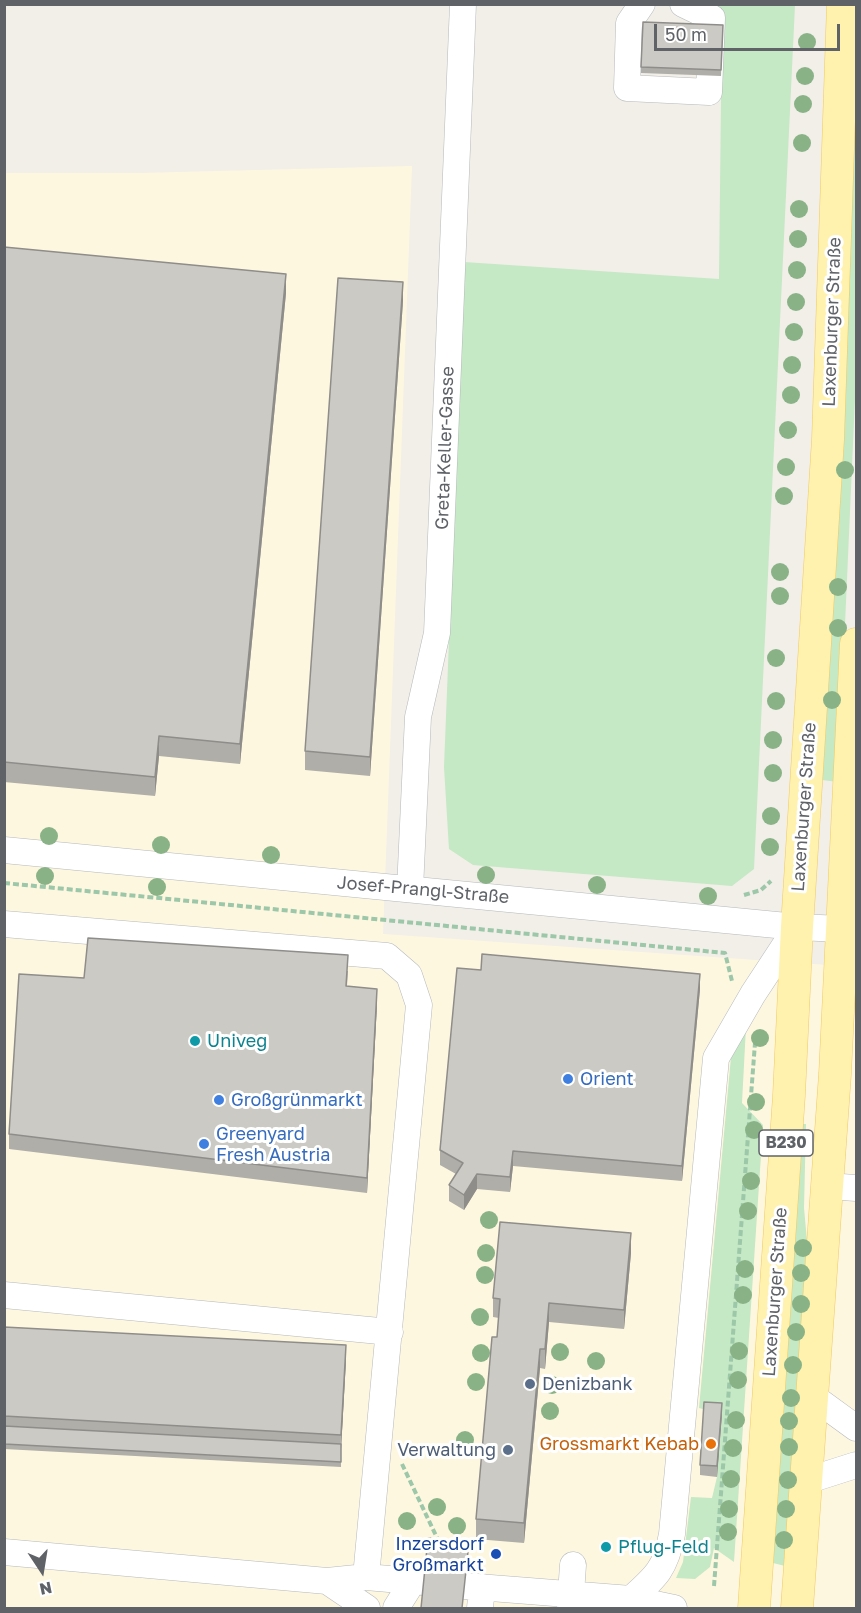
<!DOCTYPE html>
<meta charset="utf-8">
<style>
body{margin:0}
#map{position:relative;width:861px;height:1613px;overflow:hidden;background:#f1efe8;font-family:"Golos Text",sans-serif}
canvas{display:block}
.frame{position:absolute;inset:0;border:6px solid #5f6368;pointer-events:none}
.north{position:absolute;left:12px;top:1541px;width:60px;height:60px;-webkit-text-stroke:4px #fff;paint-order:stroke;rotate:168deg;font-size:16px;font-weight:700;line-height:24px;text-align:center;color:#5f6368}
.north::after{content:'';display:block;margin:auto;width:21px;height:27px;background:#5f6368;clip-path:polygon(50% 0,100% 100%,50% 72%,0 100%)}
.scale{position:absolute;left:654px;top:24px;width:186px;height:27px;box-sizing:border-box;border:3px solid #5f6368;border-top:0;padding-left:8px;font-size:18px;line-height:21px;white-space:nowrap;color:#5f6368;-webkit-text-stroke:4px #fff;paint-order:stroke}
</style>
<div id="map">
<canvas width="861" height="1613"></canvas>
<div class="frame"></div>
<div class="north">N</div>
<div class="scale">50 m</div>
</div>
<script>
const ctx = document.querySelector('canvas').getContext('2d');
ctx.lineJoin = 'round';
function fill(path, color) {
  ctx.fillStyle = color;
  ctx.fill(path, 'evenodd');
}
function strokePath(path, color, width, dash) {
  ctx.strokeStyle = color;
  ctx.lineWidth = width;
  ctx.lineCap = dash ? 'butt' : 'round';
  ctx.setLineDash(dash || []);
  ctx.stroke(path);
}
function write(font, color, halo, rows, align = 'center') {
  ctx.font = font + ' "Golos Text",sans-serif';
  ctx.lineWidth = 6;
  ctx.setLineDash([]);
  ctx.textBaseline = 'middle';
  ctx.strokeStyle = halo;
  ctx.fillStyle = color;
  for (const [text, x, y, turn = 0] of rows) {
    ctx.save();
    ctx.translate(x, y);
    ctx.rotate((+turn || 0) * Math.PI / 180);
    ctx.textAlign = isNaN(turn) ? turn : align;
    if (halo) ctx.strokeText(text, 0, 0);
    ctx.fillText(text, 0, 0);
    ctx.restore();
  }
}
const commercial = new Path2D(`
 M412,166L383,934L856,967V1608H5V173H141Z`);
const green = new Path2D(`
 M717,5H795L754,869L732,886L473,865L449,849L444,767L464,262L719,279L722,12Z
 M852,121L856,122V376L838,782L822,780Z
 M746,1027L742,1103L763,1125L734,1562L714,1548L710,1567L695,1579L676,1578L683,1562L691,1497L712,1498L717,1477L722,1414L699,1408L731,1057Z
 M800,1124H806L804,1208L807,1241L785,1566L769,1562Z`);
const path = new Path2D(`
 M4,883L725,953L732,981
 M744,895L761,890L771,881
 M402,1464L439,1542
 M714,1586L755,1043`);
const minor = new Path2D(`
 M642,4L629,23L627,88L709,92L712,18L683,4
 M4,850L797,927L842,929
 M410,889L418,717L437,633L463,4
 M4,924L387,956L409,975L419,1005L366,1577
 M826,1186L856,1188
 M4,1295L390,1332
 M812,1396L856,1428
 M806,1481L856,1465
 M4,1552L327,1581L366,1577L424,1582
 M327,1581L367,1608
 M465,1586L631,1599L674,1608
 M631,1599C656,1577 666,1568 672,1534L716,1058L753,994L797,927
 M396,1608L413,1581
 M480,1608L482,1587
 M570,1608L573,1565`);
const major = new Path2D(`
 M754,1608L789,1095L797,927L828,439L843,4
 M797,1608L835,1074L856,644`);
const trees = [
 [807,42],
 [805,76],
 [803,104],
 [802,143],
 [799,209],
 [798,239],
 [797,270],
 [796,302],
 [794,332],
 [792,365],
 [791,395],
 [788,430],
 [786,467],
 [845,470],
 [784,496],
 [780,572],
 [838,587],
 [780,596],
 [838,628],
 [776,658],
 [832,700],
 [776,701],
 [773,740],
 [773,773],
 [771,816],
 [49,836],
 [161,845],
 [770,847],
 [271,855],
 [486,875],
 [45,876],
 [597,885],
 [157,887],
 [708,896],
 [760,1038],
 [756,1102],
 [754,1130],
 [751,1181],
 [748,1211],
 [489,1220],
 [803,1248],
 [486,1253],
 [745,1269],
 [801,1273],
 [485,1275],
 [743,1295],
 [801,1304],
 [480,1317],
 [796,1332],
 [739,1351],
 [560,1352],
 [481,1353],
 [596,1361],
 [793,1365],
 [738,1380],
 [476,1382],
 [552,1385],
 [791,1398],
 [550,1411],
 [736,1420],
 [789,1421],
 [465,1440],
 [789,1447],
 [733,1448],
 [731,1479],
 [788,1480],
 [437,1507],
 [729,1509],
 [786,1509],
 [407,1521],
 [457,1526],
 [728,1532],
 [784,1540]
];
const wall = new Path2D(`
 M723,25L721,76L641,73V67Z
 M4,247L286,293L240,764L159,756L155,796L4,782Z
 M403,301L370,776L305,770V751Z
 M348,971L347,986L377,1004L367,1193L9,1149V1134L84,978Z
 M700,989L682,1181L513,1166L510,1192L477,1189L464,1210L449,1201V1185L456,1174L440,1165V1150Z
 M631,1253L624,1329L549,1322L545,1369L540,1368L524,1543L476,1539V1519L499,1318L493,1317V1298Z
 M4,1327L346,1360L341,1449V1467L4,1449Z
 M722,1414L717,1477L700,1475V1465Z`);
const shadedWall = new Path2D(`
 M286,274V293L240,764V744Z
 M403,282V301L370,776V757Z
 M159,736V756L155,796V777Z
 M700,974V989L682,1181V1166Z
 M377,989V1004L367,1193V1178Z
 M513,1151V1166L510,1192V1177Z
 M477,1174V1189L464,1210V1195Z
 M631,1233V1253L624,1329V1310Z
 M549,1303V1322L545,1369V1349Z
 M346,1345V1360L341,1450V1435Z
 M540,1349V1368L524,1543V1523Z
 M722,1403V1414L717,1477V1466Z`);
const building = new Path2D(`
 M643,22L723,25L721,70L641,67Z
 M4,247L286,274L240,744L159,736L155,777L4,762Z
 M338,278L403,282L370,757L305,751Z
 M88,938L348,955L346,986L377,989L367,1178L9,1134L19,974L84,978Z
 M482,954L700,974L682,1166L513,1151L510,1177L477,1174L464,1195L449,1185L463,1163L440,1150L457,968L481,970Z
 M500,1222L631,1233L624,1310L549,1303L545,1349H540L524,1523L476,1519L492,1337H497L500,1299L493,1298Z
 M4,1327L346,1345L341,1435L4,1416Z
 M704,1402L722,1403L717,1466L700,1465Z
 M4,1426L341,1444V1462L4,1444Z
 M428,1538L469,1542L462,1608H421Z`);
const markers = [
 [195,1041,6,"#0f9aa8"],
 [568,1079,6,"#3f7fe0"],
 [219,1100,6,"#3f7fe0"],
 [204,1144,6,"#3f7fe0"],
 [530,1384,6,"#5c6f8a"],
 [711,1444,6,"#e8710a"],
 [508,1450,6,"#5c6f8a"],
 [606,1547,6,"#0f9aa8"],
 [496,1554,6,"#1a4fb4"]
];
const shields = [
 [786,1143,54]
];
const shieldNames = [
 ["B230",786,1143]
];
const streetNames = [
 ["Laxenburger Straße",832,322,-88],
 ["Greta-Keller-Gasse",445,448,-88],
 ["Laxenburger Straße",804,807,-86],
 ["Josef-Prangl-Straße",423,890,5],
 ["Laxenburger Straße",775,1292,-86]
];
const cultureNames = [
 ["Univeg",207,1041],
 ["Pflug-Feld",618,1547]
];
const shopNames = [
 ["Orient",580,1079],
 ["Großgrünmarkt",231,1100],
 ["Greenyard",216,1134],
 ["Fresh Austria",216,1155]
];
const serviceNames = [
 ["Denizbank",542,1384],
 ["Verwaltung",496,1450,"right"]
];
const foodNames = [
 ["Grossmarkt Kebab",699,1444]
];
const transitNames = [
 ["Inzersdorf",484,1544],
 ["Großmarkt",484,1565]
];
fill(commercial, '#fef7e0');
fill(green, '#c5e8c5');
strokePath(minor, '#b5b8bc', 27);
strokePath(major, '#f2c960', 33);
strokePath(path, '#9cc7a9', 4, [6, 3]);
strokePath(minor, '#fff', 26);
strokePath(major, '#fff2af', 32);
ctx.fillStyle = '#89b387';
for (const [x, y] of trees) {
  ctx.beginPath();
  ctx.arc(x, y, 9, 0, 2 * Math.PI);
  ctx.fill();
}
fill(wall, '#afaea9');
fill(shadedWall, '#8f8d8a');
fill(building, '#cccac5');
strokePath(building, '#8f8d8a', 1.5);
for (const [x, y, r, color] of markers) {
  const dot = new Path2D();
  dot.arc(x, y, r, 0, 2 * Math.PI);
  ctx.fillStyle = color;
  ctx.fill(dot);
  strokePath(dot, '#fff', 2);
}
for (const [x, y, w] of shields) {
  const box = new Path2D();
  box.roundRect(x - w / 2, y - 13, w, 26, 4.5);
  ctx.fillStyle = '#fff';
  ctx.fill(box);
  strokePath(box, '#5f6368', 1.5);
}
write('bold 16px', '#5f6368', null, shieldNames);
write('18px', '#5f6368', '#fff', streetNames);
write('18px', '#0d838f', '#fff', cultureNames, 'left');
write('18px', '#366cbe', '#fff', shopNames, 'left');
write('18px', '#4e5e75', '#fff', serviceNames, 'left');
write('18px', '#c56008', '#fff', foodNames, 'right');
write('18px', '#164399', '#fff', transitNames, 'right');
</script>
